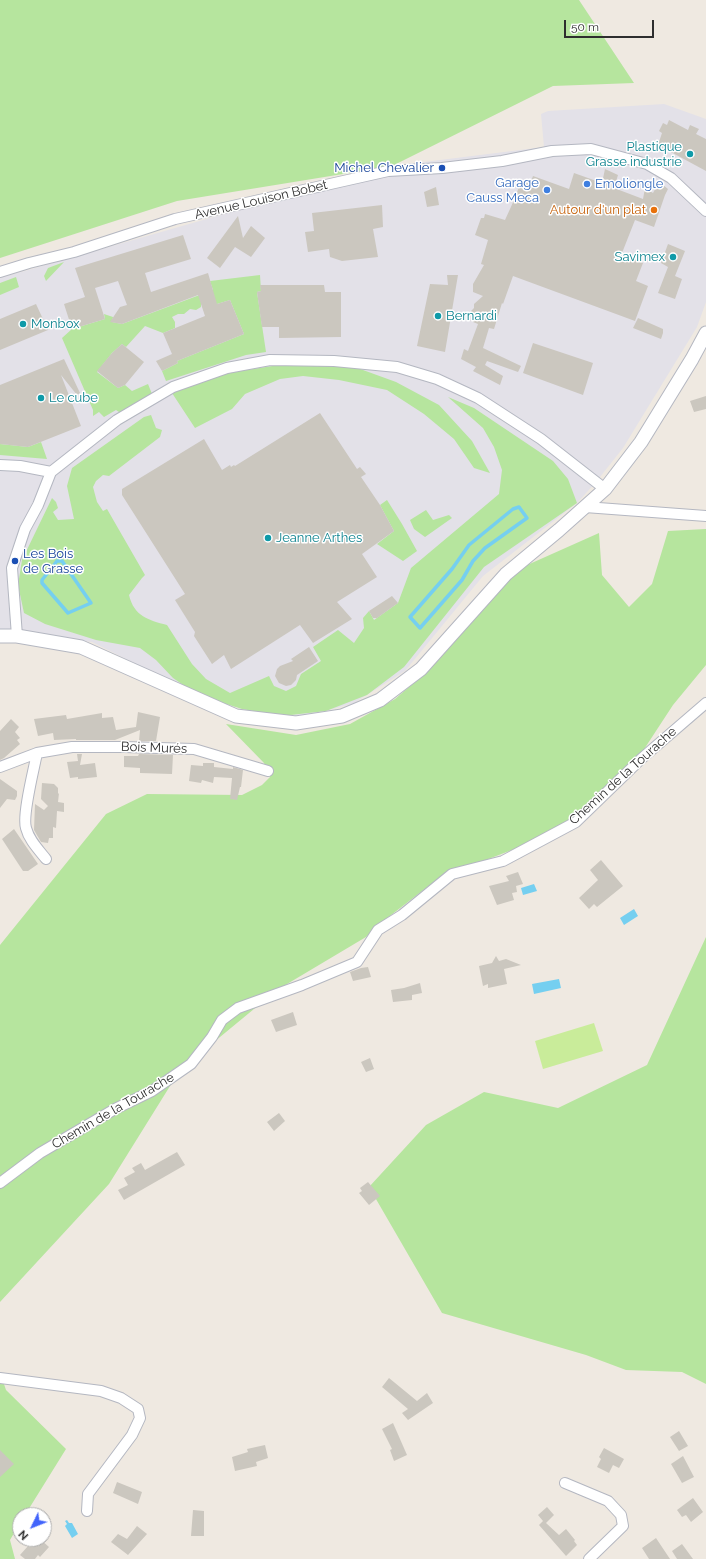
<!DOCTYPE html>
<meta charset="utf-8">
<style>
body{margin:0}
#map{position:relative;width:706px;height:1559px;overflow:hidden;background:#efe9e1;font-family:Raleway,sans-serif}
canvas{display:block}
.north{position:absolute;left:12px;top:1507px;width:40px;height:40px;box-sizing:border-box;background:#fff;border:1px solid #ababab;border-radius:50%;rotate:227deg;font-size:11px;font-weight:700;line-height:16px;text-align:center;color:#2e2e2e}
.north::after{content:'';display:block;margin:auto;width:14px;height:18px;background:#4264fb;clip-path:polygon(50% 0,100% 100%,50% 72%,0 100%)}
.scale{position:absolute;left:564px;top:20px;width:90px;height:18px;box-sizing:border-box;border:2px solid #2e2e2e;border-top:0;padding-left:5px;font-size:12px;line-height:14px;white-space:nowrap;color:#2e2e2e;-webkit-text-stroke:3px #fff;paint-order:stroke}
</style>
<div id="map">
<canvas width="706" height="1559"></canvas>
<div class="north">N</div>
<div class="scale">50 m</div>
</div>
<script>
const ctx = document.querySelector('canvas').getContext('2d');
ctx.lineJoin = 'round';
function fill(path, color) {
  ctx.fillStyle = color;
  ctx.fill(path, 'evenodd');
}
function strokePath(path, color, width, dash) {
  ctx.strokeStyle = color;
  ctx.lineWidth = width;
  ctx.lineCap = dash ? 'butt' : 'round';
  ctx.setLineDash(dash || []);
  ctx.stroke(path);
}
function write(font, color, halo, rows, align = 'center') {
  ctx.font = font + ' Raleway,sans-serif';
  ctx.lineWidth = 3;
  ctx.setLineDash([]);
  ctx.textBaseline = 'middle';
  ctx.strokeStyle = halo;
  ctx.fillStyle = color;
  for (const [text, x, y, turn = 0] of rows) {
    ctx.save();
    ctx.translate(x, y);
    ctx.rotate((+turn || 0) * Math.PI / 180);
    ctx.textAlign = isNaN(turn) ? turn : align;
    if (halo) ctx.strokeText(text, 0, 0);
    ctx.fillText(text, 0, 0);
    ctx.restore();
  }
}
const industrial = new Path2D(`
 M664,104L706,119V302L697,327L623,448L596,482L577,503L483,576L405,671L354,703L305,717L270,716L208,700L92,642L0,632V278L392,166L544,147L541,114L548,111Z`);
const green = new Path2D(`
 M0,0H579L634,83L553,86L392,166L177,201L0,258Z
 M64,262L46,281L44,276L48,268Z
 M260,275L261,291L257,292L266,352L246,355L166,381L162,371L178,363L177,361L244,334L230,300L217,304L201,302V307L196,310L190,309L184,314H178L172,317L175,322V328L163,333L145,326L126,347L122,344L112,353L97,372L118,388L125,385L132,391L148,384L152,394L122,414L116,410L104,417L99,412L93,416V410L62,338L72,329L105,319L104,314L113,317L112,322L122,324L213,290L210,281Z
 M16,277L19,287L0,295V283Z
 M279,365L352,366L396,382L439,405L472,441L490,473L474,468L454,439L424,414L387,390L339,380L303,376L280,379L245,394L232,409L195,428L172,393L227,373Z
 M448,397L474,408L553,461L568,479L577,503L484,567L404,667L367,695L326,711L282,716L242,709L198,695L173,678L156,660L140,648L96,640L45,624L24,613L18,585L22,560L52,498L56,502L58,508L53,512L58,520L74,519L67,486L72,468L144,417L151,415L156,428L162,430L160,437L109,476L103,475L96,481L93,487L97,502L103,511L107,509L145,575L142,578L129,595C134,616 148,620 167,625L192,664L206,679L230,693L269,676L274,686L286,691L296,686L301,674L321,661L313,647L338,630L354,643L364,628L363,618L369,611L374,620L398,603L411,568L499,494L502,470L494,447L483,428Z
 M41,442L47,459L0,455V444L28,447Z
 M387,500L402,524L417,551L403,561L377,544L394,531L380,505Z
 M426,510L433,520L449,515L452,518L425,537L414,529L410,520Z
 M706,529V665L673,705L637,760L585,811L556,833L439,878L382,922L366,937L277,990L180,1070L109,1184L0,1302V945L106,814L147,794L242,795L262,785L270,777L264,763L226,724L296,735L350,724L395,699L430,669L504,585L525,566L599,533L602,575L629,607L652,584L668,531Z
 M706,937V1384L682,1372L626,1370L586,1355L442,1313L369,1187L426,1125L484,1092L558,1108L647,1065Z
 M0,1372L6,1390L66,1449L25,1515H20V1523L10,1540L15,1559H0Z`);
const pitch = new Path2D(`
 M594,1023L603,1051L543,1069L535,1041Z`);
const water = new Path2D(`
 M534,884L537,891L523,895L521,888Z
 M634,909L638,916L624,925L620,918Z
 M559,979L561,988L534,994L532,984Z
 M67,1520L69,1523H72L78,1534L72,1538L65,1526L67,1524L65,1521Z`);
const stream = new Path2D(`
 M519,507L527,518L485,548L473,561L462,580L420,628L410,617L452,569L469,545L513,509Z
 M57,561H62L91,603L68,613L42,583V580Z`);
const building = new Path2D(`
 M669,120L688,130L690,125L699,129L696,134L706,139V171L658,145L662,133L659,131L663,123L667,125Z
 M605,169L618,175L614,188L643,199L645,188L653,193L659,182L668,189L665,195L654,227L635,220L622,253L643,263L636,281L648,286L635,321L513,276L503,304L502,303L494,329L489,328L483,348L521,366L518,372L487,361L485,365L503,376L500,385L473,371L476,367L461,359L464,349L468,351L478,324L473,322L471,311L474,308V304L483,296L473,292V284L484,265L481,264L488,240L475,235L481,218H484L485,214L505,220L515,198L521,181L530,184L533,176L569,189L574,173L602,183Z
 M436,187L439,205L427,207L424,192Z
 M382,205L383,227L373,229L378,257L342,261L330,257L329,249L308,252L305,232L314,231L312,213Z
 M238,216L243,238L251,226L265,238L251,257L235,247L220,268L207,258Z
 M183,235L191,259L145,273L151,292L208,273L217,304L230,300L244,334L177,361L178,363L162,371L156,361L172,354L163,333L205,316L198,295L122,324L110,322L120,307L127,305L118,281L95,288L105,319L72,329L64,304L85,297L75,268Z
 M668,244L685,251L675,276L682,279L675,299L658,293L668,267L661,263Z
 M447,275H458L445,352L417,346L430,284L448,285Z
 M260,285H324L325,292H341V337L279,338V327H262L257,292L261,291Z
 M36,304L48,330L0,350V319Z
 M638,318L663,329V333L661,339L633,328Z
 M533,343L593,363L583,395L523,373Z
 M122,344L144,362L125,385L118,388L97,371L112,353Z
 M64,359L80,393L77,395L61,375L81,426L28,447L0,444V385Z
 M706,396V409L694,412L690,401Z
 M320,413L357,469L360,467L366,474L361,477L380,505L394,531L362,554L377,577L337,602L352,619L313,643L300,625L231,669L224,655L212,664L194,636L195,632L175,600L185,594L122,495V489L204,439L222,470L230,465L231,467L234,465L235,466Z
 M392,596L398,603L377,618H373L369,611Z
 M309,647L318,661L297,675L296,680L291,685L286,686L279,683L275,676L277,669L280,666L293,661L291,659Z
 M138,712L160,717L156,741H139L140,730L115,740H76V739L54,740L53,733L38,736L34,719L66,715L67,719L102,713V718L113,717L116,730L136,727Z
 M11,719L19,727L15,732L20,738L17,740L20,744L4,758L0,760V731Z
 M77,754H82L80,765L95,763L97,777L78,779V777L70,778L67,762L78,761Z
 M139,754L173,755L172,774L140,773V768L124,767V756H138Z
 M203,763H214V767L233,769V767L243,770L241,787H240L237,800L230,799L232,778L214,777L213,783L202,780L201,783L189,781L191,765L203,766Z
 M0,779L17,791V796L15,800L7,799L0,808Z
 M42,783L54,784L58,788V794L59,793L58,802L64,803V812L57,811L56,828L53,827V838H49L48,843L41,842L34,830L35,804L44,810L48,806L41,799Z
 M14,829L38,864L28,871H23L2,839Z
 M601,860L623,886L597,907L594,904L589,909L579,898L598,880L590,870Z
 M518,872L523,884L516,886L517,892L512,893L514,900L497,905L489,886L509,881L506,876Z
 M496,956L499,961L506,959L521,965L504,969L507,984L488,988V984L483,986L479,966L492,963Z
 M368,967L371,977L353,981L350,972L361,968Z
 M420,983L422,993L412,995V1000L393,1002L391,990L404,988Z
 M293,1012L297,1025L276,1032L271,1020Z
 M370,1058L374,1069L366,1072L361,1062Z
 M279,1113L285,1121L274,1131L267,1122Z
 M177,1152L185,1165L124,1200L118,1190L128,1185L124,1178L135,1172L132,1168L141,1163L145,1170Z
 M368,1182L380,1196L369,1205L359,1193L362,1191L360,1188Z
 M389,1378L417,1401L427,1393L433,1403L408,1420L402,1413L408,1409L382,1387Z
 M393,1423L407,1455L394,1461L390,1450L392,1449L382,1429Z
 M679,1431L688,1446L679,1451L670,1437Z
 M265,1445L268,1458L256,1462L257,1466L235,1471L232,1457L248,1452L247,1449Z
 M604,1448L624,1459L619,1468L613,1465L609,1473L597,1467L601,1459L599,1457Z
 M0,1450L14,1464L0,1477Z
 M683,1456L694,1477L682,1483L671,1464Z
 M117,1482L142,1492L138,1504L113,1493Z
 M693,1498L703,1512L691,1522L686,1515L682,1517L677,1510Z
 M547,1507L554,1515L546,1523L559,1535L566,1529L575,1540L574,1541L577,1545L566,1556L539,1525L543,1521L538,1515Z
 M193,1510L204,1511V1536H191Z
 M137,1526L147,1534L128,1555L111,1542L118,1534L127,1539Z
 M656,1538L670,1559H649L642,1548Z
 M36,1539H40L49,1547L40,1557L38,1555L35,1559H25L20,1555L28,1546L30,1547Z
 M682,1544L693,1559H677L672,1551Z`);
const minor = new Path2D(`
 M0,272L29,263L74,252L175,219L388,171L442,168L502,161L552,151L591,149L647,164L671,178L706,211
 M0,465L20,466L51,472
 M585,507L706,516
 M17,636L12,568L25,529L38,505L51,472L117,420L173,387L227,368L270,360L334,361L397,367L437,379L478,398L541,439L605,489
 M37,753C34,769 22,815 26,828C29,840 38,849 46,859
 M0,767L37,753L72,747H124L194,749L268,771
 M0,1183L40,1153L115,1109L152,1091L191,1064L212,1037L222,1020L238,1008L302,985L357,962L378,930L402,915L452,874L503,861L576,822L641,759L706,703
 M0,1378L101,1391L121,1398L138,1409L140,1418L132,1435L88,1494L87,1511
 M565,1483L608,1501L621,1515L623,1526L589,1559`);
const tertiary = new Path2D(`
 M0,636H17L81,647L236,716L296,723L342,716L380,700L421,669L506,574L559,530L605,489L641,442L692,359L706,333`);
const markers = [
 [690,154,4,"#0f9aa8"],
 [442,168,4,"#1a4fb4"],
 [587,184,4,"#3f7fe0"],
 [547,190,4,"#3f7fe0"],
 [654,210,4,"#e8710a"],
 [673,257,4,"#0f9aa8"],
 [438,316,4,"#0f9aa8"],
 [23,324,4,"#0f9aa8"],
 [41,398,4,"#0f9aa8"],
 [268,538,4,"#0f9aa8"],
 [15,561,4,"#1a4fb4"]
];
const cultureNames = [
 ["Plastique",682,147,"right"],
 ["Grasse industrie",682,162,"right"],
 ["Savimex",665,257,"right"],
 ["Bernardi",446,316],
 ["Monbox",31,324],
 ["Le cube",49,398],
 ["Jeanne Arthes",276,538]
];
const transitNames = [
 ["Michel Chevalier",434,168],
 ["Les Bois",23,554,"left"],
 ["de Grasse",23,569,"left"]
];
const shopNames = [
 ["Garage",539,183],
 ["Causs Meca",539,198],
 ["Emoliongle",595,184,"left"]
];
const streetNames = [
 ["Avenue Louison Bobet",261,200,-13],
 ["Bois Murés",154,748,2],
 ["Chemin de la Tourache",623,776,-42],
 ["Chemin de la Tourache",113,1111,-30]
];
const foodNames = [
 ["Autour d'un plat",646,210]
];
fill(industrial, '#e3e1e8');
fill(green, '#b6e59e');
fill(pitch, '#c9ec9a');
fill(water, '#75cff0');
strokePath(stream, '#75cff0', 3.5);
fill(building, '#cbc7bf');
strokePath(minor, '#b4b7c1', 12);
strokePath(tertiary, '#b4b7c1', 15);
strokePath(minor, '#fff', 10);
strokePath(tertiary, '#fff', 13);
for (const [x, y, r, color] of markers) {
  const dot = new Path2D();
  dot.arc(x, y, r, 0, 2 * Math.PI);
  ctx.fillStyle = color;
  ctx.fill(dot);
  strokePath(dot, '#fff', 1.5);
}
write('13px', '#0d838f', '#fff', cultureNames, 'left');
write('13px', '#164399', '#fff', transitNames, 'right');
write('13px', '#366cbe', '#fff', shopNames, 'right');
write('13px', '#2e2e2e', '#fff', streetNames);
write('13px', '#c56008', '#fff', foodNames, 'right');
</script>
